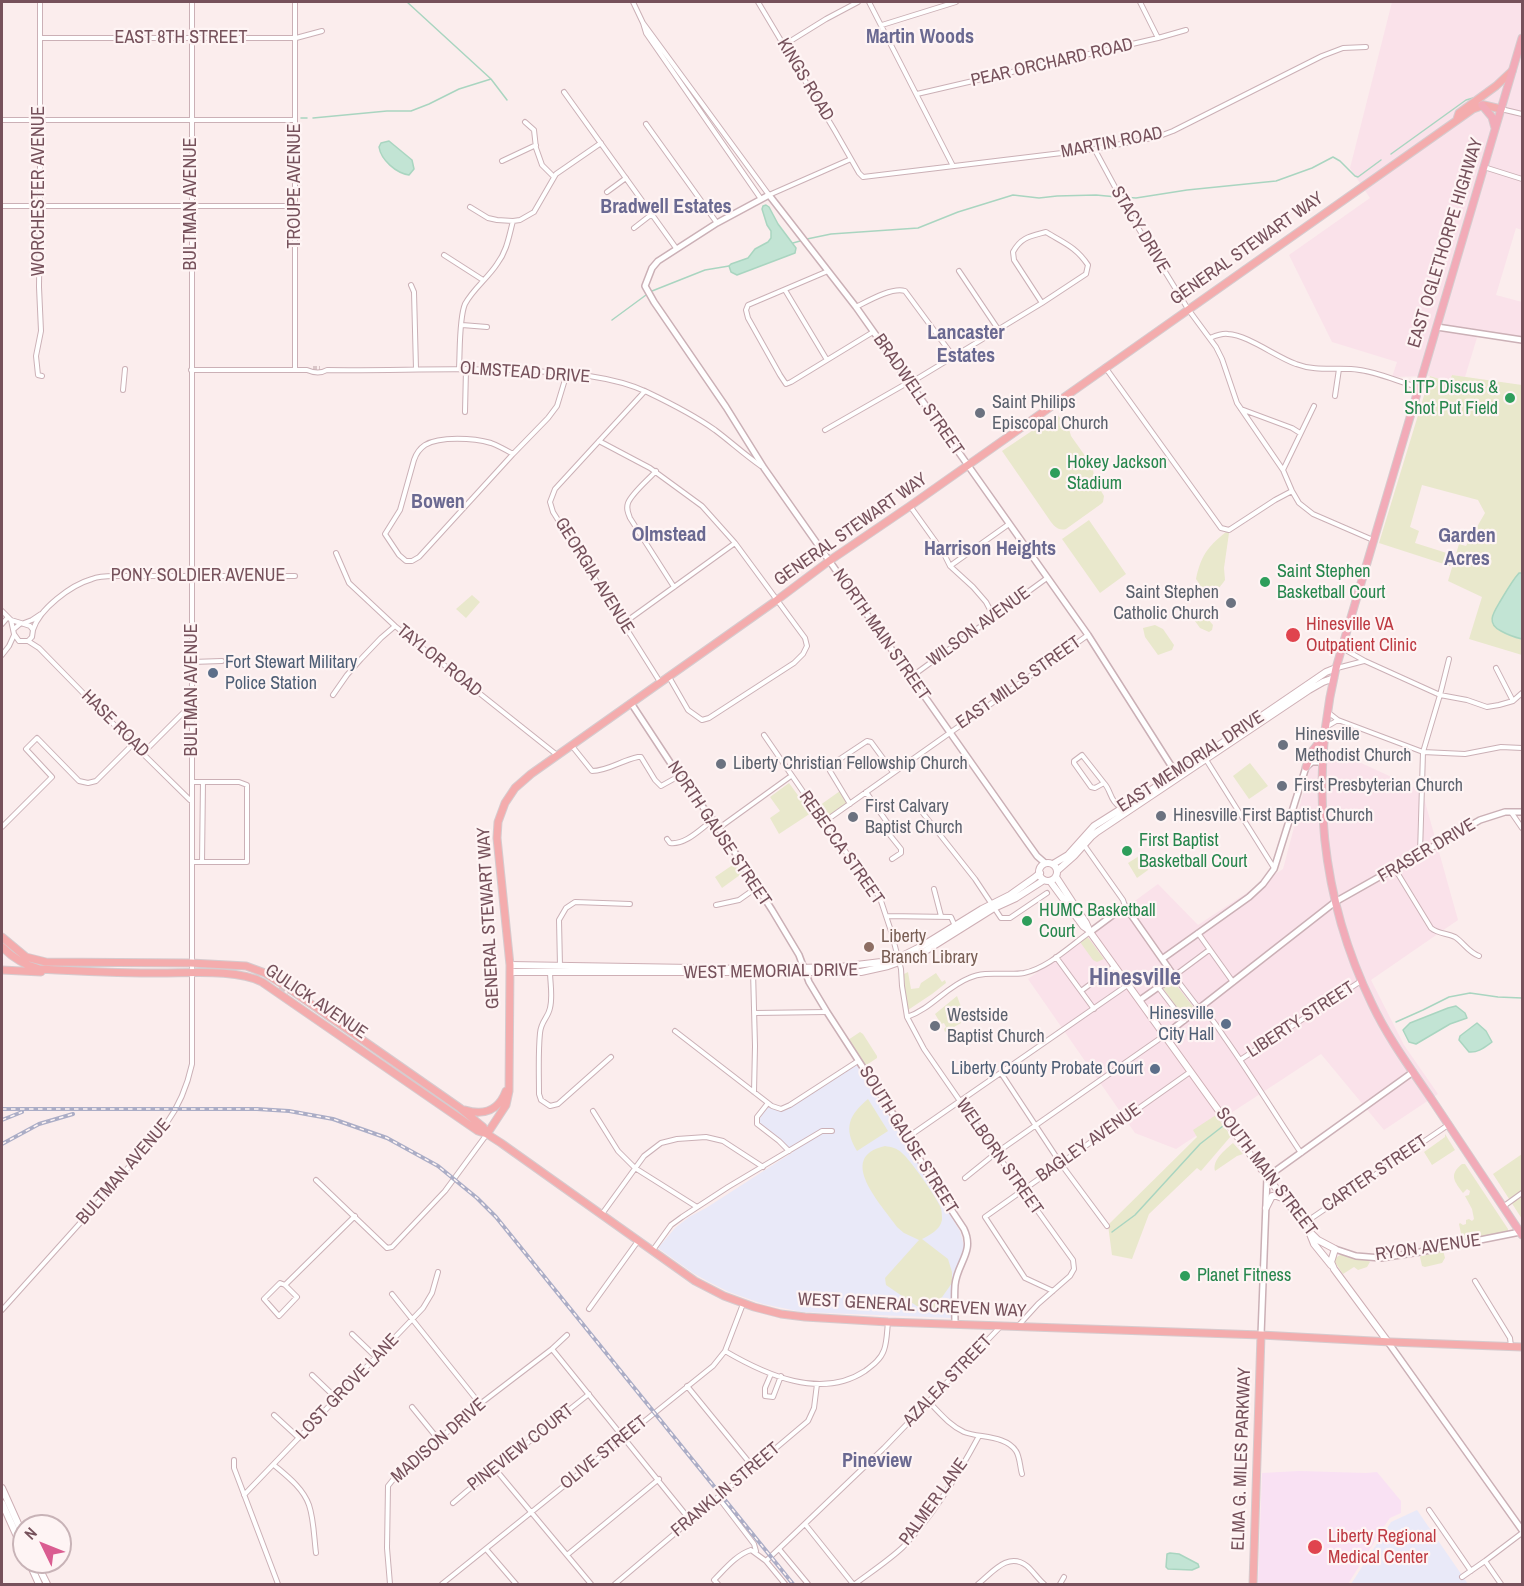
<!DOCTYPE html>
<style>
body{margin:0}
#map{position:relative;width:1524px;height:1586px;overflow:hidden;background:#fbeded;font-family:"Archivo Narrow",sans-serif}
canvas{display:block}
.frame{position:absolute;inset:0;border:3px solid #76515b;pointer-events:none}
.north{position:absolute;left:12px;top:1514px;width:60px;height:60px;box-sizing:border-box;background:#fef4f4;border:2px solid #c8b3b7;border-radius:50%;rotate:313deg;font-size:16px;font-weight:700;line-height:24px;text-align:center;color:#76515b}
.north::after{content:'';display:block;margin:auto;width:21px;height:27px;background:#da5d91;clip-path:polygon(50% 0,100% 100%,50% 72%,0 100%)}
</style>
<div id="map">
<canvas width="1524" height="1586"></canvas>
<div class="frame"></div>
<div class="north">N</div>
</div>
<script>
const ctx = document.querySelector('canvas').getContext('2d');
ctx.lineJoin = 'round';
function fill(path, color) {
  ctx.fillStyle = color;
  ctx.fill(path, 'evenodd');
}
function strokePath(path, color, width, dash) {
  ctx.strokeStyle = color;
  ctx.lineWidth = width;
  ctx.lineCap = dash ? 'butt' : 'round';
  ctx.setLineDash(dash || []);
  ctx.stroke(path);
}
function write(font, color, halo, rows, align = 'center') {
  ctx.font = font + ' "Archivo Narrow",sans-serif';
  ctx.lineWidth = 4.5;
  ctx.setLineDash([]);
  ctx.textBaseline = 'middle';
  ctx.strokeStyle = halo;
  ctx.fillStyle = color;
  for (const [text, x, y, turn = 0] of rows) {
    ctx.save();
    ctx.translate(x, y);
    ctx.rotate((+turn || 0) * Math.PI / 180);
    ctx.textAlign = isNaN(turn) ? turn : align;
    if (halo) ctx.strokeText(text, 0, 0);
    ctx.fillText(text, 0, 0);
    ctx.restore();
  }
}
const commercial = new Path2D(`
 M1392,2H1522V230L1516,228L1496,295L1522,302V337L1479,331L1465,377L1452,375L1449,382L1430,376L1392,377L1397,362L1332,342L1289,255L1370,198L1350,168Z
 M1346,756L1422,791L1458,920L1371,980L1404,1045L1438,1094L1384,1130L1321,1054L1176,1149L1135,1133L1028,979L1158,884L1198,925L1283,869L1310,767Z`);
const education = new Path2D(`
 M857,1065L960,1231L964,1246L963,1254L953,1282L952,1318L802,1312L763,1304L729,1292L709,1282L693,1273L658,1248L675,1228L689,1217L706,1208L793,1152L759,1123V1119L767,1107L779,1111L788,1109Z
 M1417,1510L1468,1584H1351L1391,1522Z`);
const medical = new Path2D(`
 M1299,1471L1366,1473L1377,1472L1401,1501V1513L1390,1518L1385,1525L1348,1584H1258L1262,1473Z`);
const green = new Path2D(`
 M1452,375L1522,385V655L1469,639L1482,597L1448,581L1459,544L1466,546L1485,513L1478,500L1422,485L1410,527L1419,531L1415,543L1453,555L1450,566L1379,543L1430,376L1449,382Z
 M1057,414L1069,429L1071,436L1093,467L1094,479L1104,496L1103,502L1101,504L1066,529C1059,531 1055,527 1051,522L1002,451Z
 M1089,520L1126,574L1100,593L1062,539Z
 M1226,532L1229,533L1224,568L1225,580C1221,586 1214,595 1206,594L1196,579C1201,556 1207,547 1226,532Z
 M472,595L480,602L466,618L456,609Z
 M1190,607C1200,608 1206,617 1213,625L1212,630L1209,632L1200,628L1187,610Z
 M1155,625L1163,629L1174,645L1172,650L1158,655L1145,637L1143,628Z
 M1250,763L1268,786L1249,799L1233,776Z
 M789,783L811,813L779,834L770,818L780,811L770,797Z
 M840,791L848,803L824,820L816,808Z
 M1139,856L1148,870L1137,878L1128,863Z
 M737,862L744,872L722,888L715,877Z
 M1087,936L1104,959L1097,962L1093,960L1080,942Z
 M908,972L911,989L919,988L921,983L936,973L942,982L945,980L946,983L932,994L908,1010L905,997L904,974Z
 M1171,980L1173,981L1195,1009L1183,1017L1163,988V986Z
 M957,996L964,1015L959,1019L961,1023L945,1032L944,1029L946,1027L944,1023L941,1024L935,1014Z
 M860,1032L863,1034L877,1056V1058L865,1066L848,1040Z
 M868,1099L888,1131L857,1151C843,1128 849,1115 868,1099Z
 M1216,1115L1231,1136L1201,1171L1197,1168L1149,1214L1132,1259L1112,1255L1108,1225L1197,1137L1193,1130Z
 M1445,1134L1455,1150L1432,1165L1424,1152L1445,1137Z
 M1233,1143L1243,1154L1237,1156L1215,1171C1212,1160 1225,1150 1233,1143Z
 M885,1146C891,1147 897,1148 902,1153C911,1161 935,1195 940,1206C942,1210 942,1216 942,1220C940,1230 930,1235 922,1239L948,1259L952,1272V1283L933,1310L924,1311L886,1285L885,1278L919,1240L904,1233L897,1227C882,1205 835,1157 885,1146Z
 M1522,1154V1219L1493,1174Z
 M1462,1164H1465L1508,1229V1232L1464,1241L1462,1238L1459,1224L1460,1223L1463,1225L1466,1224V1220L1469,1219L1472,1221L1474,1219L1472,1209L1465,1196L1469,1195L1470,1191L1467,1189L1463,1193C1455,1182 1448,1175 1462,1164Z
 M1443,1250L1445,1258L1442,1263L1425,1267L1422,1266L1420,1257L1421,1254Z
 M1342,1254L1367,1259L1370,1262L1367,1267L1358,1270L1354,1267L1343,1274L1334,1261L1335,1258Z`);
const water = new Path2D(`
 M389,141L412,160L414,169L409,175C396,173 381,160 379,147L381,143Z
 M766,205L769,207L778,224L796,248L795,253L737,275L731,272L729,266L731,264L748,258L755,249L768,242L771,238V231L767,225L762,209L763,206Z
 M1519,573H1522V639C1514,637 1508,635 1501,631C1485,623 1494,612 1501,600C1507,590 1512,581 1519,573Z
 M1456,1006L1465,1013L1467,1018L1450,1024L1416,1044L1409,1042L1403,1030L1410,1023L1448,1008Z
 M1477,1023L1486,1031L1492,1042C1485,1047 1478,1053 1469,1052L1459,1040L1460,1036Z
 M1170,1553L1179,1554L1198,1564L1199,1567L1192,1570L1168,1569L1166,1567L1167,1554Z`);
const stream = new Path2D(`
 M407,2L491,79L507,100
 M301,118H307
 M313,118L387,111H411L429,104L459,89L491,79
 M1391,154L1466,100L1473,98
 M1123,197L1136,198L1187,190L1276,181L1312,168L1333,157L1340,161L1355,176L1358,177L1381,160
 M807,239L831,234L918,228L958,212L1013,195L1039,198L1057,196L1096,195L1117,197
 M793,243L800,241
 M652,291L705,270L729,266
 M612,320L646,295
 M1396,1022L1423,1010L1449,997L1470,993L1498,997L1522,998
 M1112,1232L1135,1215L1200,1144L1223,1126`);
const minorTunnel = new Path2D(`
 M313,368H320`);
const primaryTunnel = new Path2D(`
 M283,981L293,987
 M280,986L289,993`);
const minor = new Path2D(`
 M40,2V206L39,287L41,331L36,356L38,375L42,376
 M633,2L643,23L646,33L761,199
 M758,2L835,131L859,173L863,177L1095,149L1157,137L1173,131L1322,56L1343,48L1366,47
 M869,2L953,166
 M1140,2L1158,38
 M643,23L769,195L851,159
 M882,25L956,2
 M40,38H296L322,31
 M784,45L826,19L858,2
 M564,92L676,248
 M917,94L1158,38L1186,30
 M1501,109L1522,114
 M2,120H295
 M525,122L534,130L536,148L542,165L554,177
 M646,124L717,223
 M1095,150L1129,213L1188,309L1216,347L1222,359L1237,403L1283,470L1292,491L1299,503L1313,514L1373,540
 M502,161L536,145
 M1484,167L1522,179
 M607,192L626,178
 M2,206H295
 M470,207L488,218L497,220L513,221L520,220L534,212L556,174L601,143
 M634,228L652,214
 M1046,232C1064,243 1076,247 1088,265L1086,274L1042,303L1014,260L1013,252C1021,237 1031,236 1046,232Z
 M444,255L483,280
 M828,271L748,305L746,310L748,318L780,375L786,384L791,382L873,332
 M959,271L998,329
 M411,285L414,292L416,369
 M785,290L827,360
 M856,307C868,301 892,287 905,291L953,356
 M462,325L487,327
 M1210,338C1215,336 1222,333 1228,334C1248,335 1276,357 1296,364C1314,371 1332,368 1351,369C1373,370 1396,381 1418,387
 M1105,367L1221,528L1229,530L1275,500L1292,491
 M459,368C460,352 459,318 465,304C473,289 488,278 497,264C507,251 509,236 513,221
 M191,370H307C314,373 320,374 327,370C395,371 463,367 532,371C569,373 613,376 647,392C670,403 694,415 715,430C731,442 745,455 761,466
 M295,370V2
 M910,383L1042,303
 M123,390L125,369
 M645,391L555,489L550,502L553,512L660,682
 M1335,396L1339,369
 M1241,409L1292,428L1300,433
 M465,412L466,369
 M825,430L909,382
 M599,441L650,468L702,506L735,543L805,638L807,646L803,654L794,663L709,718L702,720L688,710L669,677
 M513,454C506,450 499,446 491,443C474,438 440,436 425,445C419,449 416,454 414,460L400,510L385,534L399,555L406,561H412L419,557L513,454L548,418L557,406L567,373
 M1283,470L1314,406
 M656,471C648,480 632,493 628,503C626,509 628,513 630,518L674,587
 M910,506L943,552L950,566L973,587L986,602L994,617
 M336,553L349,583L395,626L557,755
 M950,566L1009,524
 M2,611L11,620L21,623
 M11,620L14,634L19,641H28L32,637L33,630L30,626L21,623L14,629
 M24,623L32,620L41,614
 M624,623L735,543
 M2,624L8,617
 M33,630C39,609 71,585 92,579C99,576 107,576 115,576H295
 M28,641L39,648L133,744L190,800
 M1342,648L1365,661L1440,695L1467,700L1487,707L1499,705L1513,701L1522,693
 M2,655L9,646L14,635
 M192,662L222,661
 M1337,668L1364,661
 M1496,668L1513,701
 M911,677L1047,578
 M333,695L347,675L361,659L381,638L395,626
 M1329,713L1338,720L1423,752L1465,754L1501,747L1522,748
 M1326,727L1338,720
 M764,735L828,828L880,898L891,931L901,969L902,986L907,1017L924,1049L996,1153L1073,1260L1074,1269L1070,1276L1038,1304L1018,1326
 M572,746L592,771C608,771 622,760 638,757H641L655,780L661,786L679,776
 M143,753L192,704
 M1205,758L1274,868
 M192,782H239L247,785V862H202
 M1104,783L1082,755L1074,761V763L1091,787L1095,788L1104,783C1111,790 1110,801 1119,806
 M866,792L891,828L889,834L901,849V853L892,859
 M850,804L830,771L831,765L867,741L871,742L893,772
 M922,812L975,879L1001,918H1010L1047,893
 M1511,812L1522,828
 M824,822L1088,635
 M2,827L52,777L26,749L37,738L79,781L88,783L96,781L133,744
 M719,828L791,776
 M667,839L670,843C686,845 700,829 713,820
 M1084,845L1123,900L1125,906
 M1420,853L1423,752L1440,695L1449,659
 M193,862H202L203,782
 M1395,869L1431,928C1438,934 1447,933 1455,937C1464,943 1468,952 1479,956
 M934,889L941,916
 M716,905L739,900L756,888
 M886,916L951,917L955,926
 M1198,933L1233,982
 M1209,950L1174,976L1197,1006C1210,1013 1219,1030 1227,1041C1253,1078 1276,1116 1301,1153
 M1056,957L1094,1009
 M560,966L559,920L566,908L575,902L630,904
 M550,971C550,983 553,996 550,1008C548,1018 541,1021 540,1033C538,1053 539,1074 539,1094L541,1100L550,1106L558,1104L611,1057
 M753,971L755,1046L754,1092
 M1158,987L1184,1021
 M1081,991L1115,966
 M755,1013L827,1012
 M907,1017C931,1009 946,987 969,978C986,970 1006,976 1024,973C1048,968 1070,946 1090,932
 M675,1031L772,1106L781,1109L790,1105L858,1061
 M1240,1060L1361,981
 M1001,1073L1061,1164L1107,1226
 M768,1103L757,1117V1124L779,1141L789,1151
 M593,1111L618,1151L635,1168L697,1207
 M908,1137L1129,984
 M965,1178L996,1153L1165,1035
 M316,1180L387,1248L392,1247L445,1191L487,1134
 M1504,1206L1522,1193
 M602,1214L644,1156L661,1143L677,1139L706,1137L723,1141L763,1167
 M1303,1224L1448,1125
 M653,1250L671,1225L682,1217L728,1187L822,1131H832
 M1475,1281L1510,1338L1511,1346
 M285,1285L297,1297L279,1316L264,1299L280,1283L285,1285L355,1216
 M1053,1291L1025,1278L985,1217L1190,1072
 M392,1294L480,1404
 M589,1309L638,1241
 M2,1310L81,1222L166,1124C179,1106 187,1087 192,1064V2
 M352,1334L376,1357
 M552,1349L690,1520
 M725,1351C766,1375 821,1400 865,1371C873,1365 881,1359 884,1350C887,1342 887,1331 888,1322
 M771,1374L765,1388V1396L773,1397L781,1376
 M312,1375L336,1398
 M687,1386L753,1467
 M928,1401C939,1412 949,1425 964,1432C979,1438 1006,1435 1016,1451C1020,1457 1020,1468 1022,1474
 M412,1407L438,1439
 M274,1415L299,1438
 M234,1460V1468L278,1584
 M274,1465C287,1476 303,1488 309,1505C314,1520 314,1538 316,1553
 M496,1470L591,1584
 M244,1495L423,1308L432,1293L438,1272
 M718,1497L754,1544L756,1551
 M453,1503L467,1491L589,1394
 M1429,1510L1471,1571
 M805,1524L853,1584
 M486,1549L516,1584
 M779,1549L808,1584
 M567,1555L659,1479
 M766,1561L884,1448L1001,1326
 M1485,1561L1501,1584
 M1462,1577L1485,1561L1522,1533
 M390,1584L387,1548L388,1486L396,1476L480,1404L552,1349L567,1335
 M442,1584L713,1366L725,1351L743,1304
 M615,1584L808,1421L814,1408L817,1384
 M718,1584L714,1580C725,1569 736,1555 751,1550L766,1561L785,1584
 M855,1584C871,1572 888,1561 903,1547C934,1515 958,1475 979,1436
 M978,1584C992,1573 1008,1551 1027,1566C1033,1571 1038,1579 1044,1584
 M1060,1584L1064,1577`);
const tertiary = new Path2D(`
 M1437,327L1522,340
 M631,703L679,776L719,828L772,910L799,955L809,982L827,1012L908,1137L927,1173L964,1229C975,1252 957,1263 955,1285C954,1298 955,1311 955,1324
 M1045,863L1037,856L1027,842L764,468L726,407L654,302L645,286L652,268L658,261L717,223L769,195L856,307L1088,635L1177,775
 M1090,932L1125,906L1174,976L1140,1000
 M1162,959L1249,897L1263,884L1274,869L1306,767L1312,762H1323
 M1165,1035L1335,902L1480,820L1505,812H1522
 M1335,1249L1356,1256L1381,1258L1420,1252L1520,1232
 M1261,1335L1267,1177L1413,1072
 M1388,1342L1522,1530`);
const secondary = new Path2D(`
 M1039 872a9 9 0 1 1 18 0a9 9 0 1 1-18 0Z
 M1053,864L1068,855L1094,826L1181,771L1326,672L1336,668
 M1057,871L1074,856L1091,837L1097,832L1309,690L1323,682L1334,678
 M1056,877L1086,923L1090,932L1252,1157L1309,1231L1318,1240L1335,1249L1331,1262L1334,1269L1388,1342
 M1050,881L1083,926L1090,931
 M510,965L753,969L840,967L881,962L898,958L922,946L982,909L1010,895L1034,878L1040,873
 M510,972H861L888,966L919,955L994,908L1016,898L1044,880
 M1266,1208L1272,1196H1277L1282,1198
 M1310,1234L1314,1244L1331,1265
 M2,1488L24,1537
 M2,1503L24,1552
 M29,1562L39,1584
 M36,1562L47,1584`);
const primary = new Path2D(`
 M1457,119L1459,113L1496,86L1512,71
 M2,937L26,957L46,962L191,963L246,966L265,973L282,984
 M2,947C13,958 24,965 39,969C76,971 114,973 151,973C183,974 235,968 262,982L478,1131L487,1134L501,1143L695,1281L724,1296L754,1307L781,1314L805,1317L888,1322L1261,1335L1391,1342L1522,1347
 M2,970L41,972
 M291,990L460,1108L483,1127L487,1134
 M465,1110C484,1116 499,1110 506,1091
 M487,1134L506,1105L509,1091L510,965L497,838L498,822L505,803L515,788L531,774L777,600L829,561L910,506L1473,109L1484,105L1501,109
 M1253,1584L1261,1335`);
const trunk = new Path2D(`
 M1522,38L1336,668C1309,782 1321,899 1372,1004C1388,1038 1411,1069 1432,1100C1462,1145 1492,1190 1522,1235
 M1482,105L1492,117L1495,128
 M1306,767L1313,750L1325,735`);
const rail = new Path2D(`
 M2,1109H257L289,1111L333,1119L387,1138L438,1166L477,1198L496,1217L793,1584
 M2,1120L22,1112
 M2,1144L39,1124L73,1114`);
const markers = [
 [1510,398,6,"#2e9e5b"],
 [980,413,6,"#6b7280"],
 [1055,473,6,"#2e9e5b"],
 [1265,582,6,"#2e9e5b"],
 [1231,603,6,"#6b7280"],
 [1293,635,8,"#e0444e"],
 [213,673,6,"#5c6f8a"],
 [1283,745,6,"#6b7280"],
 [721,764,6,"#6b7280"],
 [1282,786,6,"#6b7280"],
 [1161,816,6,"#6b7280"],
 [853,817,6,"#6b7280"],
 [1127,851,6,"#2e9e5b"],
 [1027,921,6,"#2e9e5b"],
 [869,947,6,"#8d6e63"],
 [1226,1024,6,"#5c6f8a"],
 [935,1026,6,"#6b7280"],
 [1155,1069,6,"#5c6f8a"],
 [1185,1276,6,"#2e9e5b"],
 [1315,1547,8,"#e0444e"]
];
const streetNames = [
 ["EAST 8TH STREET",181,38],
 ["PEAR ORCHARD ROAD",1052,63,-13],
 ["KINGS ROAD",805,80,59],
 ["MARTIN ROAD",1112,143,-11],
 ["TROUPE AVENUE",295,186,-90],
 ["WORCHESTER AVENUE",39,191,-90],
 ["BULTMAN AVENUE",191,204,-90],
 ["STACY DRIVE",1140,230,59],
 ["EAST OGLETHORPE HIGHWAY",1446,243,-73],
 ["GENERAL STEWART WAY",1247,249,-35],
 ["OLMSTEAD DRIVE",525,373,4],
 ["BRADWELL STREET",918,395,55],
 ["GENERAL STEWART WAY",851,530,-35],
 ["PONY SOLDIER AVENUE",198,576],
 ["GEORGIA AVENUE",594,576,58],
 ["WILSON AVENUE",979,627,-36],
 ["NORTH MAIN STREET",881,635,55],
 ["TAYLOR ROAD",439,661,39],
 ["EAST MILLS STREET",1019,683,-35],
 ["BULTMAN AVENUE",192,690,-90],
 ["HASE ROAD",115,724,45],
 ["EAST MEMORIAL DRIVE",1191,762,-33],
 ["NORTH GAUSE STREET",719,834,56],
 ["REBECCA STREET",841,848,55],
 ["FRASER DRIVE",1427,851,-30],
 ["GENERAL STEWART WAY",489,918,-93],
 ["WEST MEMORIAL DRIVE",771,972,-1],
 ["GULICK AVENUE",316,1002,34],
 ["LIBERTY STREET",1301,1020,-33],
 ["SOUTH GAUSE STREET",908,1140,58],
 ["BAGLEY AVENUE",1089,1143,-35],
 ["WELBORN STREET",999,1157,55],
 ["BULTMAN AVENUE",124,1172,-49],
 ["SOUTH MAIN STREET",1266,1172,53],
 ["CARTER STREET",1375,1174,-34],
 ["RYON AVENUE",1428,1248,-8],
 ["WEST GENERAL SCREVEN WAY",912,1306,3],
 ["AZALEA STREET",948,1381,-46],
 ["LOST GROVE LANE",348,1387,-46],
 ["MADISON DRIVE",439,1441,-41],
 ["PINEVIEW COURT",521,1448,-38],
 ["OLIVE STREET",604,1453,-39],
 ["ELMA G. MILES PARKWAY",1242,1459,-88],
 ["FRANKLIN STREET",726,1490,-40],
 ["PALMER LANE",934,1502,-54]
];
const leisureNames = [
 ["LITP Discus &",1498,388,"right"],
 ["Shot Put Field",1498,409,"right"],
 ["Hokey Jackson",1067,463],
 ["Stadium",1067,484],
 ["Saint Stephen",1277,572],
 ["Basketball Court",1277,593],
 ["First Baptist",1139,841],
 ["Basketball Court",1139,862],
 ["HUMC Basketball",1039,911],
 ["Court",1039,932],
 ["Planet Fitness",1197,1276]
];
const worshipNames = [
 ["Saint Philips",992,403],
 ["Episcopal Church",992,424],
 ["Saint Stephen",1219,593,"right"],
 ["Catholic Church",1219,614,"right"],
 ["Hinesville",1295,735],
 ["Methodist Church",1295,756],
 ["Liberty Christian Fellowship Church",733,764],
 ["First Presbyterian Church",1294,786],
 ["First Calvary",865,807],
 ["Baptist Church",865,828],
 ["Hinesville First Baptist Church",1173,816],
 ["Westside",947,1016],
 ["Baptist Church",947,1037]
];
const healthNames = [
 ["Hinesville VA",1306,625],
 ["Outpatient Clinic",1306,646],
 ["Liberty Regional",1328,1537],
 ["Medical Center",1328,1558]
];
const serviceNames = [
 ["Fort Stewart Military",225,663,"left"],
 ["Police Station",225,684,"left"],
 ["Hinesville",1214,1014],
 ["City Hall",1214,1035],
 ["Liberty County Probate Court",1143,1069]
];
const educationNames = [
 ["Liberty",881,937],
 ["Branch Library",881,958]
];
const neighbourhoodNames = [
 ["Martin Woods",920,38],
 ["Bradwell Estates",666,208],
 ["Lancaster",966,334],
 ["Estates",966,357],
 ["Bowen",438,503],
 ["Olmstead",669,536],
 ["Garden",1467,537],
 ["Acres",1467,560],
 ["Harrison Heights",990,550],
 ["Pineview",877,1462]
];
const districtNames = [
 ["Hinesville",1135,979]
];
fill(commercial, '#fae2ea');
fill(education, '#e9e9f8');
fill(medical, '#f9e1f3');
fill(green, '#e9e8cc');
fill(water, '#c2e4d4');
strokePath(water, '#a9d5c0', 1.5);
strokePath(stream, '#a9d5c0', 1.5);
strokePath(minorTunnel, '#dac6c8', 4, [4, 2]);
strokePath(primaryTunnel, '#dac6c8', 7, [7, 3.5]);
strokePath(minor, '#cbb0b6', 6);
strokePath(tertiary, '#cbb0b6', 8);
strokePath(secondary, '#ceafb5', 8);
strokePath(primary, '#d6cbce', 9);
strokePath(trunk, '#d6cbce', 9);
strokePath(minor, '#fff', 4);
strokePath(tertiary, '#fff', 5);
strokePath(secondary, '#fff', 6);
strokePath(primary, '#f4acad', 7);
strokePath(trunk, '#f2abb8', 7);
strokePath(rail, '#abadc6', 4);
strokePath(rail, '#fef4f4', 1.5, [4.5]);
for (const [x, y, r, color] of markers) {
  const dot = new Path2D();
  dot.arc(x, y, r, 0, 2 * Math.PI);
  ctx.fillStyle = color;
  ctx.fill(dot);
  strokePath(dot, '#fef4f4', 2);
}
write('18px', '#76515b', '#fef4f4', streetNames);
write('18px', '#27864d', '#fef4f4', leisureNames, 'left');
write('18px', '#5b616d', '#fef4f4', worshipNames, 'left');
write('18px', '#be3a42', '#fef4f4', healthNames, 'left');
write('18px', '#4e5e75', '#fef4f4', serviceNames, 'right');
write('18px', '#785e54', '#fef4f4', educationNames, 'left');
write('bold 20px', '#6a6991', '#fef4f4', neighbourhoodNames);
write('bold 24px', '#6a6991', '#fef4f4', districtNames);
</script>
